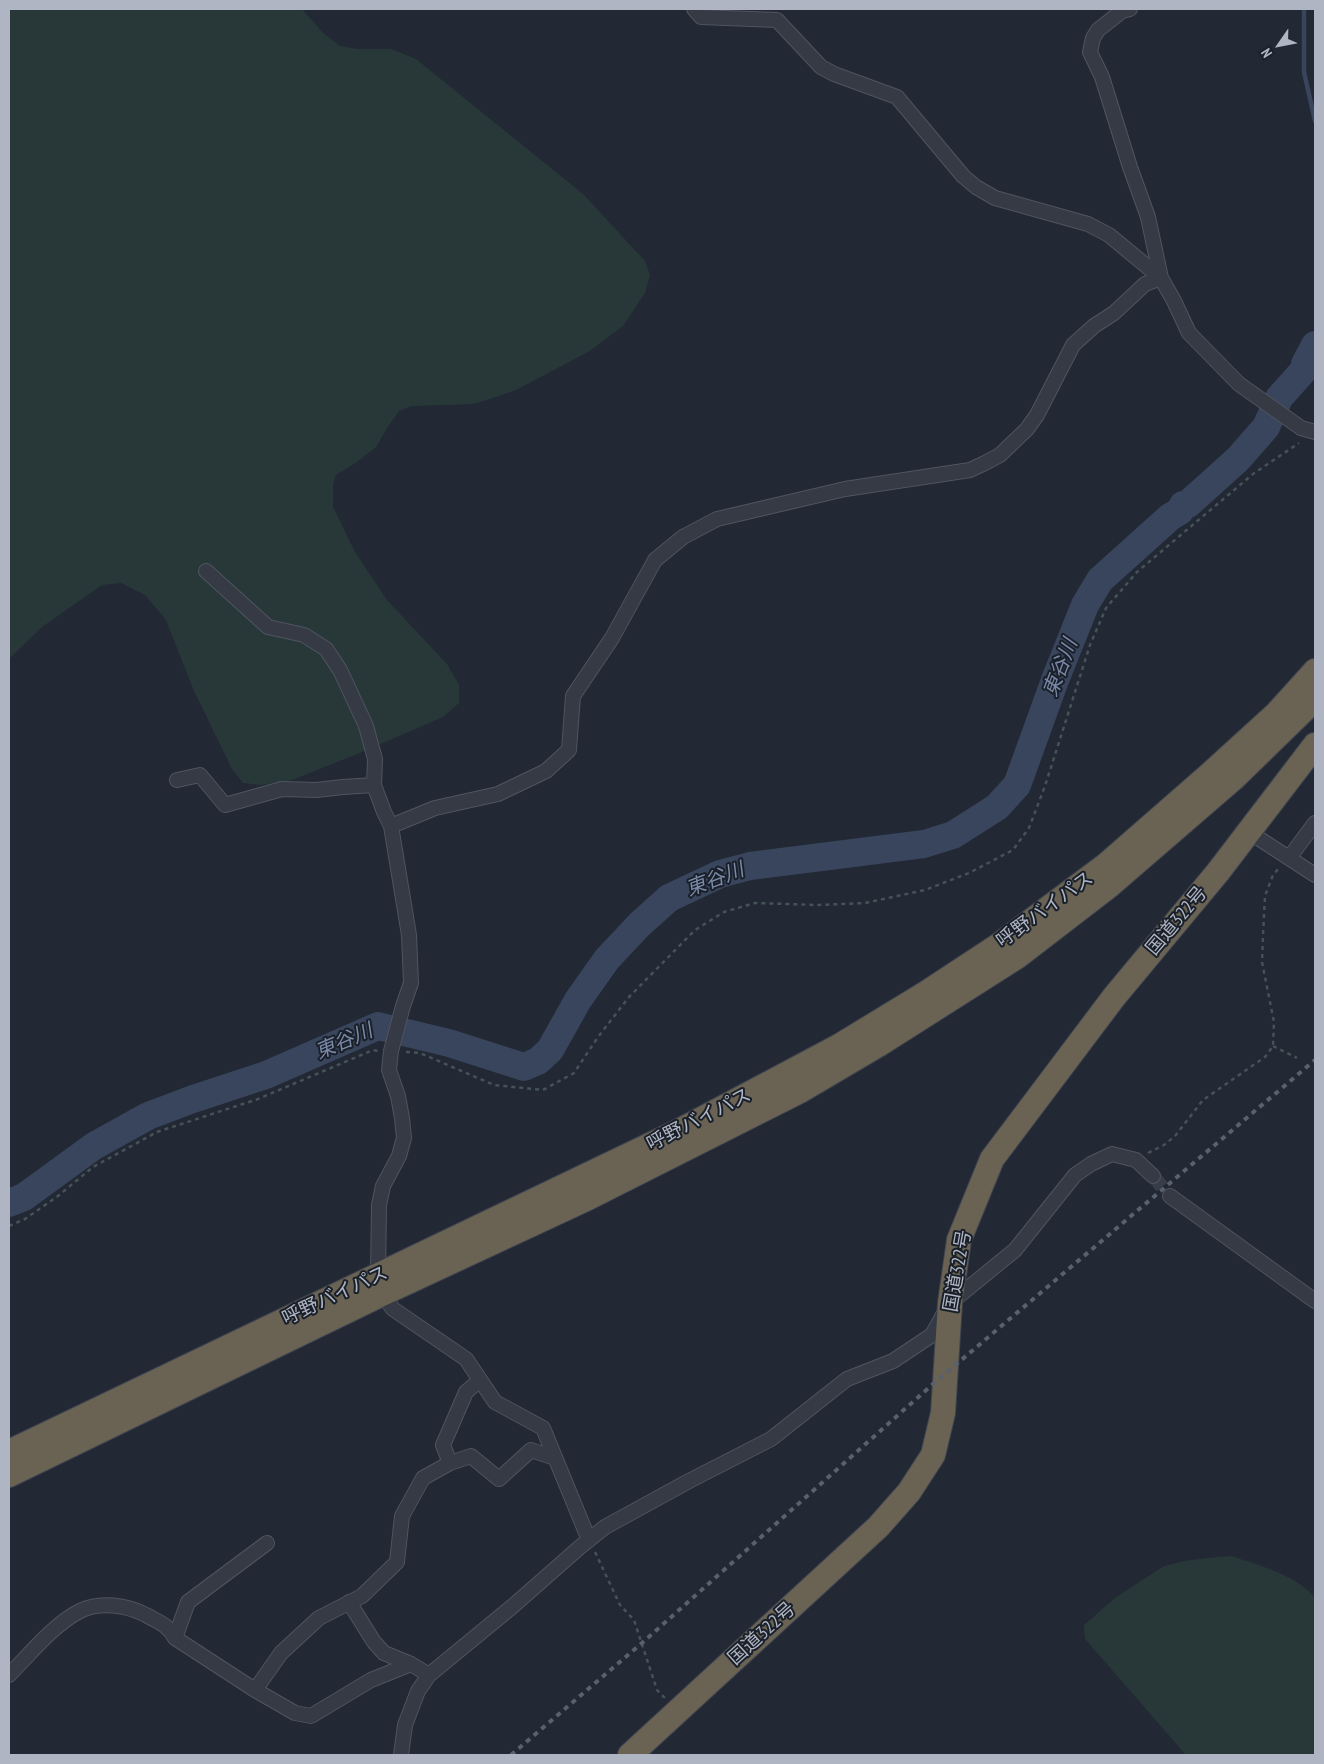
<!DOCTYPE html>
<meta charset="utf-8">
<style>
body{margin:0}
#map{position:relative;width:1324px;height:1764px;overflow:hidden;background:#222834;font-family:"PT Sans Narrow",sans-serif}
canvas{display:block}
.frame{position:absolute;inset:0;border:10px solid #afb5c2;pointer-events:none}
.north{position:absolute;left:1254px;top:20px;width:50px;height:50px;-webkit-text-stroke:4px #1a202a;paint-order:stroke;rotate:237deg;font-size:14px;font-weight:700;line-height:20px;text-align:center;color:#afb5c2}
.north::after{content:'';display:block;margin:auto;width:18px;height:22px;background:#afb5c2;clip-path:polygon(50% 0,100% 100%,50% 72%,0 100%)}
</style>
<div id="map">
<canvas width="1324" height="1764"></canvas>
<div class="frame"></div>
<div class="north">N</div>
</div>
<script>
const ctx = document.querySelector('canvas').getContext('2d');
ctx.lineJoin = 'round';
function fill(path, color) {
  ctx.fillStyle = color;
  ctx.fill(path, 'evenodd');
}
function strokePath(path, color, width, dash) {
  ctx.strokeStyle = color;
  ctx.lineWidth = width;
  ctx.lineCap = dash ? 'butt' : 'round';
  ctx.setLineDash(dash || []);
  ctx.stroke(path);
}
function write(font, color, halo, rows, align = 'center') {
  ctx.font = font + ' "PT Sans Narrow","Noto Sans JP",sans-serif';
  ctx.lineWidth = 4;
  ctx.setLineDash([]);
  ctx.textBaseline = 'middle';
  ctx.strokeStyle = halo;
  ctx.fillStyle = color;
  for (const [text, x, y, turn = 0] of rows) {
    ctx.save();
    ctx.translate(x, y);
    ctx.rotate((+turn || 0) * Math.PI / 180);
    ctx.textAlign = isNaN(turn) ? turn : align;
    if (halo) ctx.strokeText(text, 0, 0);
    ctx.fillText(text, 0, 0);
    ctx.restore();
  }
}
const green = new Path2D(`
 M9,9H302L324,34L340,46L357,49H391L416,59L583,194L645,261L650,275L645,293L623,326L588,352L516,390L490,399L474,404L412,406L399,411L389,425L376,447L357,462L336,475L333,484V507L355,552L387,600L447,664L459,685V703L443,717L362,752L292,780L261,785L243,783L232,769L194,691L166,620L145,595L121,583L102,585L42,627L9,659Z
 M1231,1556C1256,1564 1299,1576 1315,1598V1755H1186L1085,1639L1084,1625L1115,1598L1164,1566L1190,1560Z`);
const stream = new Path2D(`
 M1304,9V72L1315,121`);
const river = new Path2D(`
 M9,1203L24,1197L94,1146L148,1116L193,1099L266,1075L378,1026L449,1043L524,1067L538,1061L550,1050L578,1000L607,959L640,924L669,898L720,874L750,866L924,844L953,835L997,807L1017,785L1055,680L1085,605L1100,580L1170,517L1180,511L1183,505L1188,504L1238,459L1266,427L1279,398L1304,370L1305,364L1315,345`);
const streetTunnel = new Path2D(`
 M1153,1176L1170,1196`);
const path = new Path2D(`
 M1273,1046L1297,1058
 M406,1052L420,1053L494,1085L543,1090L574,1073L598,1037L629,997L695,930L724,912L755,903L817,905L865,903L925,890L969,873L1013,850L1029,828L1045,786L1090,645L1106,608L1137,572L1253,474L1299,443
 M1148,1153L1164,1145L1175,1136L1203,1100L1265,1057L1273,1046L1274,1022L1262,962L1263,935L1265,896L1273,875L1279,868
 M9,1226L25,1219L58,1196L93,1167L157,1132L258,1099L373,1050L378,1051
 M595,1552L620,1605L634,1620L657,1690L665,1698`);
const street = new Path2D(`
 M694,9L701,17L777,20L821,67L834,74L897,97L963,176L976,187L995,198L1088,224L1109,235L1161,278
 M1130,9L1122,11L1098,30L1093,38L1090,52L1102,77L1130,167L1148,217L1161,278L1174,301L1189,333L1239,384L1301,428L1315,432
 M206,571L268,627L304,635L326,649L340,670L366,726L375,759L374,785L384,812L391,826
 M177,780L200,775L225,805L282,789L316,790L343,787L374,785
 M1249,832L1315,875
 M1289,858L1315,823
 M1170,1196L1315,1301
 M450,1463L471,1456L499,1479L531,1450L555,1458
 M589,1540L543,1428L495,1402L466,1359L393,1309L382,1294L378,1275L379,1205L383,1186L399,1156L404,1138L402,1118L398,1096L389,1070L391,1051L403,1006L411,983L409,935L391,826L435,808L498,794L546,771L569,750L573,696L612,638L655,560L683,537L717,519L845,489L970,470L985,463L1000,455L1027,429L1037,415L1073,345L1094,326L1114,313L1145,284L1161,278
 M349,1602L374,1642L384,1653L411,1664
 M175,1638L188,1602L267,1543
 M9,1675C29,1655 54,1624 80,1611C99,1601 127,1605 146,1615C160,1623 167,1624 175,1638L255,1690L295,1713L311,1716L371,1680L411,1664L429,1675
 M255,1690L281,1653L319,1618L362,1596L397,1562L402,1516L423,1478L450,1463L443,1445L466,1392L480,1380
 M401,1755L405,1725L418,1691L429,1675L513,1606L580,1547L605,1527L689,1481L771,1439L847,1379L893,1361L932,1335L950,1303L1015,1250L1075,1175L1091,1164L1112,1154L1136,1160L1153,1176`);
const highway = new Path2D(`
 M9,1452L679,1131L839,1046L926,993L999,945L1106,865L1209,775L1277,713L1315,671
 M9,1475L382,1294L588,1198L800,1091L878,1045L1018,956L1109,886L1234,778L1315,699
 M630,1755L878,1527L909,1492L933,1455L943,1413L950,1303L959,1240L992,1159L1114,997L1218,872L1315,745`);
const rail = new Path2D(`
 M511,1755L642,1643L933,1384L1315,1060`);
const streetNames = [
 ["呼野バイパス",1045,910,-36],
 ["国道322号",1177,921,-50],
 ["呼野バイパス",699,1120,-27],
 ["国道322号",958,1271,-80],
 ["呼野バイパス",335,1296,-25],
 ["国道322号",762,1634,-42]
];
const waterNames = [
 ["東谷川",1061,668,-69],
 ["東谷川",715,880,-21],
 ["東谷川",344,1042,-23]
];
fill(green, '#283839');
strokePath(stream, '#39455c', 4.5);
strokePath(river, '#39455c', 28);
strokePath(streetTunnel, '#373d49', 14, [14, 7]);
strokePath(street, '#4f5560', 16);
strokePath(highway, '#3f4550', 26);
strokePath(path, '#455357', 2.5, [4, 4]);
strokePath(street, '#353a45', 14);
strokePath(highway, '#6a6353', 24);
strokePath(rail, '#59606e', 4, [5, 5]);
write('19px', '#afb5c2', '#1a202a', streetNames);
write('italic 20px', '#7a8aa8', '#1a202a', waterNames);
</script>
